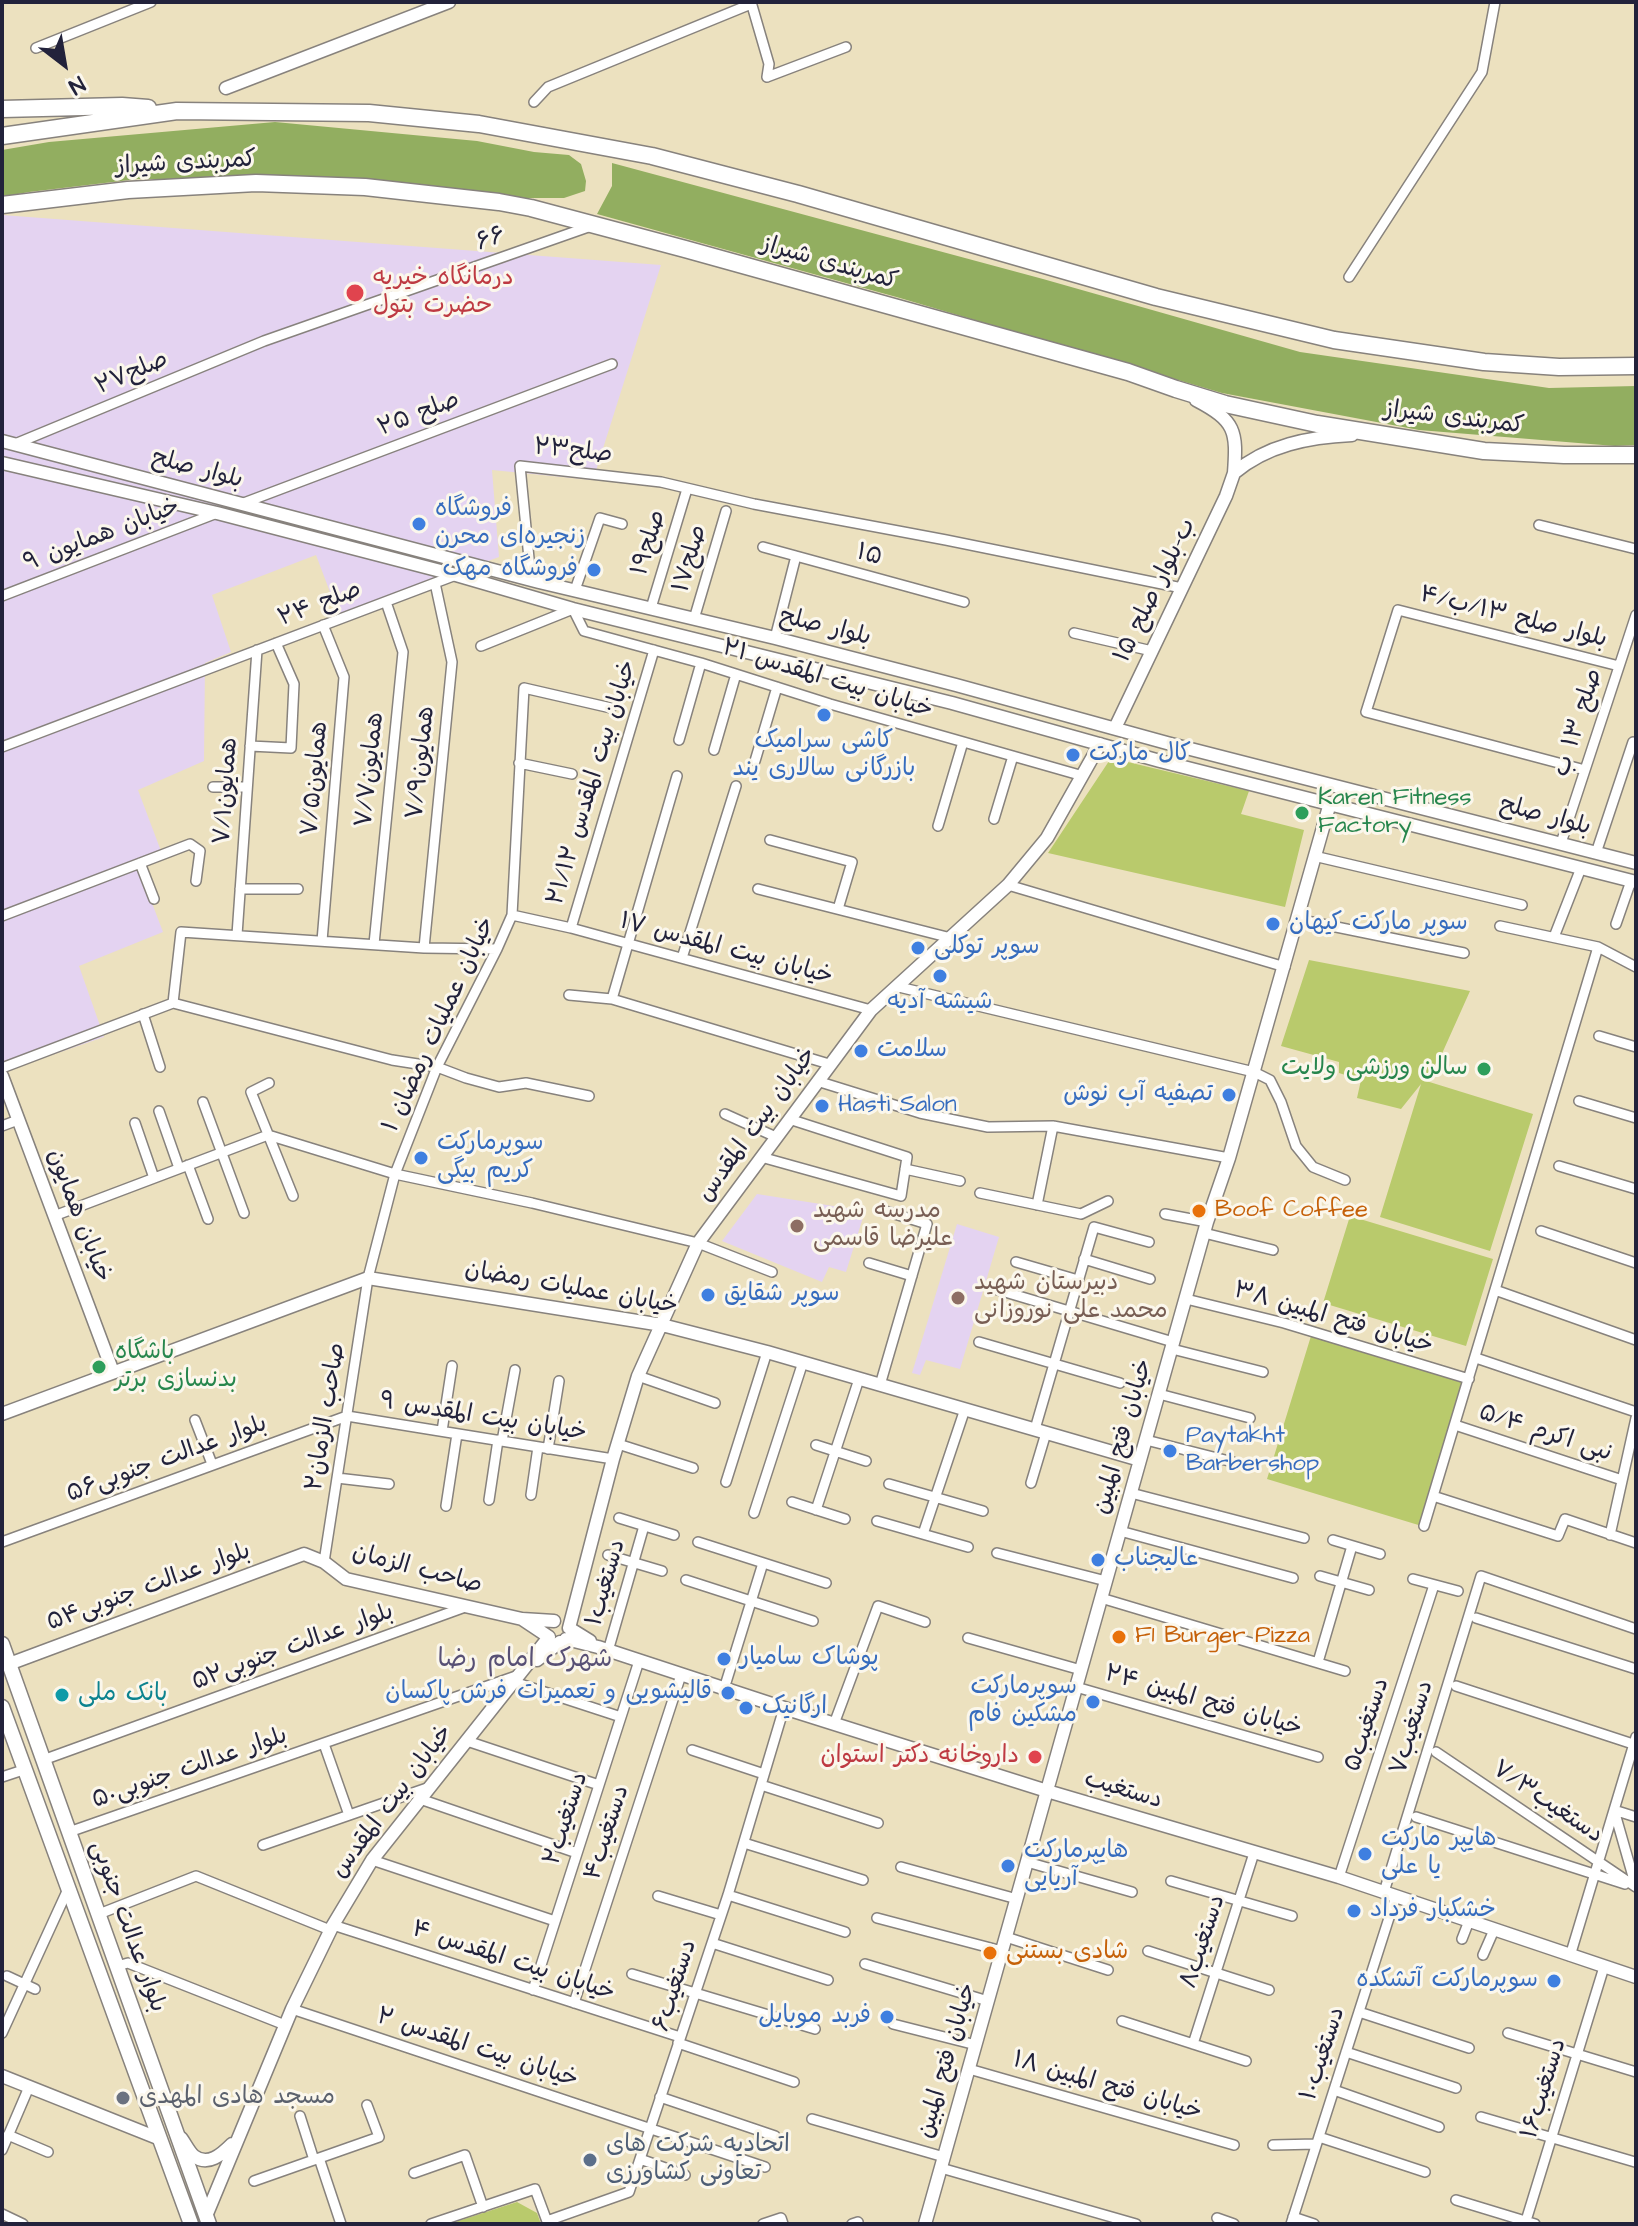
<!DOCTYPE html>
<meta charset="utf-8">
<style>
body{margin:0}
#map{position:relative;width:1638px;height:2226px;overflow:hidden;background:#ece1bf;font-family:"Architects Daughter",sans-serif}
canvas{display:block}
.frame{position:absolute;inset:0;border:4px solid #22223b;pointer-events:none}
.north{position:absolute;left:24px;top:24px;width:80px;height:80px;-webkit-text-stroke:6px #fbf7ec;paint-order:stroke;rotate:149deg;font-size:22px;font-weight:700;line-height:32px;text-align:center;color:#22223b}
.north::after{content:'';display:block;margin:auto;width:28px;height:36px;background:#22223b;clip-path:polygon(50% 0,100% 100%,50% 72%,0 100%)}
</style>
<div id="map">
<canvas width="1638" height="2226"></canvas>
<div class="frame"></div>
<div class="north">N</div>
</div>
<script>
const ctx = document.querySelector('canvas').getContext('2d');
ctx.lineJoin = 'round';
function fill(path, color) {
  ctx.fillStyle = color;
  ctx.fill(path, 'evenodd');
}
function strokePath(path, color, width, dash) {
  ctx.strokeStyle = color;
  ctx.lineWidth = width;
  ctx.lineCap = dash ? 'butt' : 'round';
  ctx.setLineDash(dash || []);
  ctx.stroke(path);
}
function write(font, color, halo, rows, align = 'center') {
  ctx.font = font + ' "Architects Daughter","Playpen Sans Arabic",sans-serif';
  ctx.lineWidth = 6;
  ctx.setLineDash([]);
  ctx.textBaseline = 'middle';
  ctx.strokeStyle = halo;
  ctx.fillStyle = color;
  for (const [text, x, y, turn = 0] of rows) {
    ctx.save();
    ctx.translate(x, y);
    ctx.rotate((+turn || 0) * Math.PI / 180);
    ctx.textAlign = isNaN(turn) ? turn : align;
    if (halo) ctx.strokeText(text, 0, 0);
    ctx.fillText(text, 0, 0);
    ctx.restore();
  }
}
const built = new Path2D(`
 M2,215L661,265L593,480L492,470L499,557L339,616L316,555L212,595L231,652L205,663L204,761L138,790L164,859L139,869L163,932L79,966L104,1037L2,1072Z
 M757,1194L865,1211L846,1272L829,1267L822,1282L722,1241Z
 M957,1224L999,1237L960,1369L926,1360L920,1375L912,1373Z`);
const green = new Path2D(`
 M1111,758L1249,791L1241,814L1304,830L1285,907L1048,853Z
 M1309,960L1470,991L1440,1058L1423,1080L1533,1114L1490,1251L1380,1217L1421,1084L1401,1109L1357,1098L1361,1080L1339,1073V1062L1281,1046Z
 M1350,1216L1493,1259L1466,1346L1323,1303Z
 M1311,1336L1464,1382L1425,1527L1267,1479Z
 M517,2202L537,2213L541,2224H449Z`);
const forest = new Path2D(`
 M275,122L477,141L534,152L569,155L581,164L586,181L585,191L564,198H516L378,181L138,179L29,192L2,197V150L49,142Z
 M612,163L1043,279L1300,352L1549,388L1636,386V445L1615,446L1419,430L1222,393L900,298L597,214L612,186Z`);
const street = new Path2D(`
 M751,2L769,64L767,77
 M36,48L151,2
 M767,77L846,47
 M534,102L548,87L751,4
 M1349,277L1482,72L1495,2
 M15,444L264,341L591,226
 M241,504L612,364
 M1539,525L1636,549
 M763,547L964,602
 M531,579L520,466L661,482L754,504L946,540L1182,588
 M575,590L600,518L622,524
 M2,596L217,513
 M651,608L687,489
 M694,619L726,511
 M1074,633L1152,651
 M775,638L796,556
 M481,646L573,609L584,631L701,663L830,704L1083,776
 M679,740L701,663
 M250,746L291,748L294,684L276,643
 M2,747L456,575
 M714,750L736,674
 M755,761L777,687
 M519,763L572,774
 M1585,770L1366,712L1398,610L1619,666
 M213,787H247
 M994,819L1013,756
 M938,826L963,742
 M770,840L852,862L838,909
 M1561,843L1636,615
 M1596,853L1633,742
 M1314,856L1522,905
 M140,863L154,899
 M1008,885L1285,967
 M240,889H298
 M758,889L951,938
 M512,915L571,928L871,1010
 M2,916L190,844L200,851L196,881
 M1297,919L1464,953
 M1616,924L1631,881
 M1500,926L1598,947L1636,967
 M571,928L654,650
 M237,935L257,650
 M1554,937L1581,868
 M322,941L344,677L323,625
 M374,944L403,652L386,602
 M424,948L452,662L435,583
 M682,958L736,786
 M899,987L1254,1072L1270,1080L1281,1102L1296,1146L1313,1167L1345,1180
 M569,995L612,999L829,1064
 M612,999L677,776
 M173,1003L392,1060L437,1067L466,1078L499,1087L526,1083L589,1096
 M173,1003L181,932L424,948L497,949
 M143,1014L160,1067
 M1599,1036L1636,1047
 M2,1068L173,1003
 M817,1081L920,1113L988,1127L1053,1126L1229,1158
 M269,1083L251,1092L293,1196
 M1579,1101L1636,1118
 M203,1102L244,1213
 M159,1111L179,1168
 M725,1114L776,1137
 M135,1123L154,1178
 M2,1126L18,1120
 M268,1135L395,1174L532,1203L698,1243L772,1272
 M761,1157L901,1196L907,1157L789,1119
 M188,1165L208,1219
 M1559,1166L1636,1189
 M905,1169L960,1181
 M980,1193L1081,1214L1108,1201
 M1037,1205L1053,1126
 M1165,1214L1207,1222
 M54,1216L268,1135
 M1541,1231L1636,1263
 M1204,1233L1273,1250
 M1084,1259L1150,1279
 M1016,1262L1078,1280
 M869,1263L912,1276
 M995,1289L1173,1342
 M1495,1290L1636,1340
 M1186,1299L1284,1323L1469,1379
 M979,1342L1120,1383
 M1172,1349L1263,1372
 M1476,1358L1636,1412
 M638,1376L715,1403
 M880,1385L927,1224L882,1210
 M1159,1394L1250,1418
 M195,1420L212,1464
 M1455,1425L1622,1480
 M1035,1429L1094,1227L1149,1242
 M442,1431L452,1366
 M1146,1440L1233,1462
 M502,1441L515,1370
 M618,1444L693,1468
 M816,1445L866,1461
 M548,1449L559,1381
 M337,1478L389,1484
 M726,1482L767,1352
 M1031,1483L1046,1433
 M889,1484L983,1511
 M1131,1493L1304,1538
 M531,1495L538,1447
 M1433,1496L1558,1536L1565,1519L1636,1543
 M489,1500L498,1440
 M792,1502L845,1519
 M446,1506L457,1434
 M816,1510L859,1379
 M754,1513L803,1362
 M619,1518L674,1535
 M877,1521L968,1547
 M1424,1526L1598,947
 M1120,1531L1293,1578
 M923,1534L965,1409
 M1610,1535L1636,1418
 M1333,1540L1380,1554
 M2,1542L347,1416L613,1459
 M698,1542L826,1583
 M997,1553L1106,1581
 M608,1555L662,1571
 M324,1562L368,1278L395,1174L437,1067L497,949L512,915L524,688L611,708
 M1320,1576L1369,1590
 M1413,1579L1458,1591
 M686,1580L813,1621
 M1101,1598L1345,1671
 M1476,1618L1636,1669
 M968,1638L1081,1670
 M608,1651L644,1526
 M1318,1662L1352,1546
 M514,1682L621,1717
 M1456,1686L1636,1745
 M1076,1687L1318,1757
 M724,1689L763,1563
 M834,1724L878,1606L925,1622
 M467,1741L599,1785
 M324,1744L349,1815
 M692,1750L764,1774
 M1436,1752L1636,1887
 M43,1760L465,1607
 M2,1777L26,1769
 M761,1785L878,1823
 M420,1799L577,1853
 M1614,1810L1636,1887
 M1614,1810L1636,1817
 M1416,1817L1625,1884
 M69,1832L519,1675
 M744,1843L863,1880
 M263,1845L430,1787
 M372,1860L555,1921
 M1027,1862L1132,1892
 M901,1867L1017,1899
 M1339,1877L1434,1585
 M1171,1881L1292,1916
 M1384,1892L1481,1576L1636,1629
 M728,1895L845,1932
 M658,1896L721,1915
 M99,1914L196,1876L330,1930
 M877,1918L1002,1951
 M333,1925L680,2037
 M1006,1937L1108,1970
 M1462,1939L1469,1921
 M712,1943L828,1980
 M1148,1951L1269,1990
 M1483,1955L1494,1930
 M1570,1956L1636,1737
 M865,1964L988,2001
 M117,1966L128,1963L285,2025
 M632,1974L815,2029
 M7,1976L35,1989
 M533,1990L639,1661
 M574,2003L681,1675
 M292,2009L765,2167
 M1359,2012L1469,2048
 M1122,2021L1246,2061
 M893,2024L976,2045
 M2,2033L69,1887
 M1508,2033L1636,2072
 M678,2043L794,2082
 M1193,2044L1254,1853
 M1346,2052L1456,2088
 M969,2069L1234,2145
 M1334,2090L1439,2127
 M660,2097L775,2136
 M300,2116L314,2160
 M1481,2117L1635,2162
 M812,2119L944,2157
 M8,2135L48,2152
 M1319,2137L1425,2172
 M1273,2145L1316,2144
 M2,2150L29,2087
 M319,2158L341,2224
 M640,2159L685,2175
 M941,2168L1136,2224
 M414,2173L465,2155L483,2207
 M254,2181L379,2137L367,2105
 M1456,2200L1535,2224
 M2,2214L23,2224
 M1293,2217L1314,2224
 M1217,2218L1234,2224
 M547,2221L629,2192L728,1895L784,1708
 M431,2224L535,2189L548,2224
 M763,2224L781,2218L783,2224
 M852,2224L858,2222
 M1291,2224L1396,1896
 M1525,2224L1604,1967`);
const secondary = new Path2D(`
 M226,88L449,2
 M1196,400C1236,421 1237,431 1234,473C1267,445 1309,437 1352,435
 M2,441L539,582L775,638L956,685L1167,743L1636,863
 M2,463L217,513L456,575L573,609L952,703L1160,761L1636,882
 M1115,728L1226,496L1234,473
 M2,1076L113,1372
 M2,1414L368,1278L662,1325L767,1352L1140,1460
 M566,1639L598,1647L784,1708L1047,1791L1339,1877L1636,1977
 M590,1641L569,1628L613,1459L638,1376L698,1243L871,1010L1008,885L1047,838L1100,744
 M537,1660L560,1642
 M9,1664L304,1554L324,1562L346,1579L522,1619L554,1621
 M2,2076L160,2139
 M181,2138C185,2143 189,2152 194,2156C208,2167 222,2154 232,2144
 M206,2216L292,2009L333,1925L372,1860L549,1637L522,1619
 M925,2224L1207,1222L1229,1158L1330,803`);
const primary = new Path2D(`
 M2,1644L209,2224
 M2,1707L191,2224`);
const highway = new Path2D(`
 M2,109L122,106L148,108
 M2,136L177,111L369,113L479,124L652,156L798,194L1156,297L1334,340L1484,362L1559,367L1636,366
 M2,205L128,190L256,183L365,187L499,202L531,208L685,249L1128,372L1176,389L1225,404L1317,424L1484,451L1564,455H1636`);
const markers = [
 [355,293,10,"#e0444e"],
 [419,524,8,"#3f7fe0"],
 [594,570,8,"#3f7fe0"],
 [824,715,8,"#3f7fe0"],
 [1073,755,8,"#3f7fe0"],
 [1302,813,8,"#2e9e5b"],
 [1273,924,8,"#3f7fe0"],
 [918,948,8,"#3f7fe0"],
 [940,976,8,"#3f7fe0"],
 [861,1051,8,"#3f7fe0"],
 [1484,1069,8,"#2e9e5b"],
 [1229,1095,8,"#3f7fe0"],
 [822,1106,8,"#3f7fe0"],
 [421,1158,8,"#3f7fe0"],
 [1199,1211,8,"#e8710a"],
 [797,1226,8,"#8d6e63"],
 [708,1295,8,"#3f7fe0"],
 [958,1298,8,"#8d6e63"],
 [99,1367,8,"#2e9e5b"],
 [1170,1451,8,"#3f7fe0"],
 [1098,1560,8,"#3f7fe0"],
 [1119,1637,8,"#e8710a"],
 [724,1659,8,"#3f7fe0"],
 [728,1693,8,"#3f7fe0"],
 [62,1695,8,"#0f9aa8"],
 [1093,1702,8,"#3f7fe0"],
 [746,1708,8,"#3f7fe0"],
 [1035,1757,8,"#e0444e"],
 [1365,1854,8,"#3f7fe0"],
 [1008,1866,8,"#3f7fe0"],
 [1354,1911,8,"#3f7fe0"],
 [990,1953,8,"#e8710a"],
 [1554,1981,8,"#3f7fe0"],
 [887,2017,8,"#3f7fe0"],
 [123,2098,8,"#6b7280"],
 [590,2160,8,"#5c6f8a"]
];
const streetNames = [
 ["کمربندی شیراز",186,164,-3],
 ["۶۶",491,240,-19],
 ["کمربندی شیراز",829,264,16],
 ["صلح۲۷",132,374,-23],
 ["صلح ۲۵",419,415,-21],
 ["کمربندی شیراز",1454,419,7],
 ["صلح۲۳",573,452,6],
 ["بلوار صلح",197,470,15],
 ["خیابان همایون ۹",102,536,-21],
 ["صلح۱۹",650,543,-73],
 ["۱۵",869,556,15],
 ["صلح۱۷",691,559,-74],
 ["۱۵ ب-بلوار صلح",1156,591,-64],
 ["صلح ۲۴",320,605,-21],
 ["بلوار صلح ۱۳/ب/۴",1513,618,14],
 ["بلوار صلح",825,628,14],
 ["خیابان بیت المقدس ۲۱",827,680,17],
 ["صلح ۱۳ ب",1579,723,-72],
 ["همایون۷/۹",422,763,-84],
 ["همایون۷/۷",371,770,-84],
 ["همایون۷/۵",316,779,-85],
 ["خیابان بیت المقدس ۲۱/۱۲",593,783,-73],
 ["همایون۷/۱",227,791,-86],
 ["بلوار صلح",1545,817,15],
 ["خیابان بیت المقدس ۱۷",726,950,15],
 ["خیابان عملیات رمضان ۱",440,1025,-65],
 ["خیابان بیت المقدس",758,1125,-54],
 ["خیابان همایون",78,1216,69],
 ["خیابان عملیات رمضان",571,1289,10],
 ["خیابان فتح المبین ۳۸",1333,1319,16],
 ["۲صاحب الزمان",327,1417,-81],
 ["خیابان بیت المقدس ۹",483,1418,9],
 ["نبی اکرم ۵/۴",1545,1434,18],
 ["خیابان فتح المبین",1124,1437,-74],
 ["بلوار عدالت جنوبی۵۶",167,1460,-20],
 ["صاحب الزمان",417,1570,15],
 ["دستغیب۱",607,1583,-74],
 ["بلوار عدالت جنوبی۵۴",149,1588,-20],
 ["بلوار عدالت جنوبی۵۲",293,1648,-20],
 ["خیابان فتح المبین ۲۴",1203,1702,16],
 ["دستغیب۵",1368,1725,-72],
 ["دستغیب۷",1413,1728,-73],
 ["بلوار عدالت جنوبی۵۰",190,1769,-19],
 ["دستغیب",1123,1791,17],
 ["خیابان بیت المقدس",393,1802,-53],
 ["دستغیب۷/۳",1547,1803,34],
 ["۲دستغیب",567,1819,-72],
 ["دستغیب۴",608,1833,-72],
 ["بلوار عدالت جنوبی",127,1927,70],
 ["دستغیب۸",1204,1942,-72],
 ["خیابان بیت المقدس ۴",513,1962,18],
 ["دستغیب۶",676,1986,-72],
 ["خیابان بیت المقدس ۲",477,2049,18],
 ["دستغیب۱۰",1324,2054,-72],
 ["خیابان فتح المبین",948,2061,-74],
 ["خیابان فتح المبین ۱۸",1107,2087,16],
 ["دستغیب۱۶",1545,2089,-73]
];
const healthNames = [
 ["درمانگاه خیریه",373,279],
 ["حضرت بتول",373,307],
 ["داروخانه دکتر استوان",1019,1757,"right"]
];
const shopNames = [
 ["فروشگاه",435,510],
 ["زنجیره‌ای محرن",435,538],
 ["فروشگاه مهک",578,570,"right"],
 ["کاشی سرامیک",824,742,"center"],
 ["بازرگانی سالاری یند",824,770,"center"],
 ["کال مارکت",1089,755],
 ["سوپر مارکت کیهان",1289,924],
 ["سوپر توکلی",934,948],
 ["شیشه آدیه",940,1003,"center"],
 ["سلامت",877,1051],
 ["تصفیه آب نوش",1213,1095,"right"],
 ["Hasti Salon",838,1106],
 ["سوپرمارکت",437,1144],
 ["کریم بیگی",437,1172],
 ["سوپر شقایق",724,1295],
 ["Paytakht",1186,1437],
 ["Barbershop",1186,1465],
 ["عالیجناب",1114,1560],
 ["پوشاک سامیار",740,1659],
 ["سوپرمارکت",1077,1688,"right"],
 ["مشکین فام",1077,1716,"right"],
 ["قالیشویی و تعمیرات فرش پاکسان",712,1693,"right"],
 ["ارگانیک",762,1708],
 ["هایپر مارکت",1381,1840],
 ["یا علی",1381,1868],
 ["هایپرمارکت",1024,1852],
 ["آریایی",1024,1880],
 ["خشکبار فرداد",1370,1911],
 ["سوپرمارکت آتشکده",1538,1981,"right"],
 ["فربد موبایل",871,2017,"right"]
];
const leisureNames = [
 ["Karen Fitness",1318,799],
 ["Factory",1318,827],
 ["سالن ورزشی ولایت",1468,1069,"right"],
 ["باشگاه",115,1353],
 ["بدنسازی برتر",115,1381]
];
const foodNames = [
 ["Boof Coffee",1215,1211],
 ["F1 Burger Pizza",1135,1637],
 ["شادی بستنی",1006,1953]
];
const educationNames = [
 ["مدرسه شهید",813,1212],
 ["علیرضا قاسمی",813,1240],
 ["دبیرستان شهید",974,1284],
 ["محمد علی نوروزانی",974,1312]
];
const cultureNames = [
 ["بانک ملی",78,1695]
];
const worshipNames = [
 ["مسجد هادی المهدی",139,2098]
];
const serviceNames = [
 ["اتحادیه شرکت های",606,2146],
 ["تعاونی کشاورزی",606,2174]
];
const neighbourhoodNames = [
 ["شهرک امام رضا",525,1661]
];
fill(built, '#e4d3f1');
fill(green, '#b9ca6c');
fill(forest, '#92ae60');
strokePath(street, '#87827d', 12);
strokePath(secondary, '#87827d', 15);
strokePath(primary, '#87827d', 17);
strokePath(highway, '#87827d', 19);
strokePath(street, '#fff', 9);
strokePath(secondary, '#fff', 12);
strokePath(primary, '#fff', 14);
strokePath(highway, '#fff', 16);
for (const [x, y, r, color] of markers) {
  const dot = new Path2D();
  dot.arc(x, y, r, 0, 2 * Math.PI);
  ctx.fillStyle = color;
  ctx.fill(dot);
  strokePath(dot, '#fbf7ec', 3);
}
write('24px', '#22223b', '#fbf7ec', streetNames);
write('24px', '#be3a42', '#fbf7ec', healthNames, 'left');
write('24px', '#366cbe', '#fbf7ec', shopNames, 'left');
write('24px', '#27864d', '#fbf7ec', leisureNames, 'left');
write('24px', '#c56008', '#fbf7ec', foodNames, 'left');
write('24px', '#785e54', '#fbf7ec', educationNames, 'left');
write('24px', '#0d838f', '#fbf7ec', cultureNames, 'left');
write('24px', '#5b616d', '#fbf7ec', worshipNames, 'left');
write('24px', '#4e5e75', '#fbf7ec', serviceNames, 'left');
write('26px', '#585075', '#fbf7ec', neighbourhoodNames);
</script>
